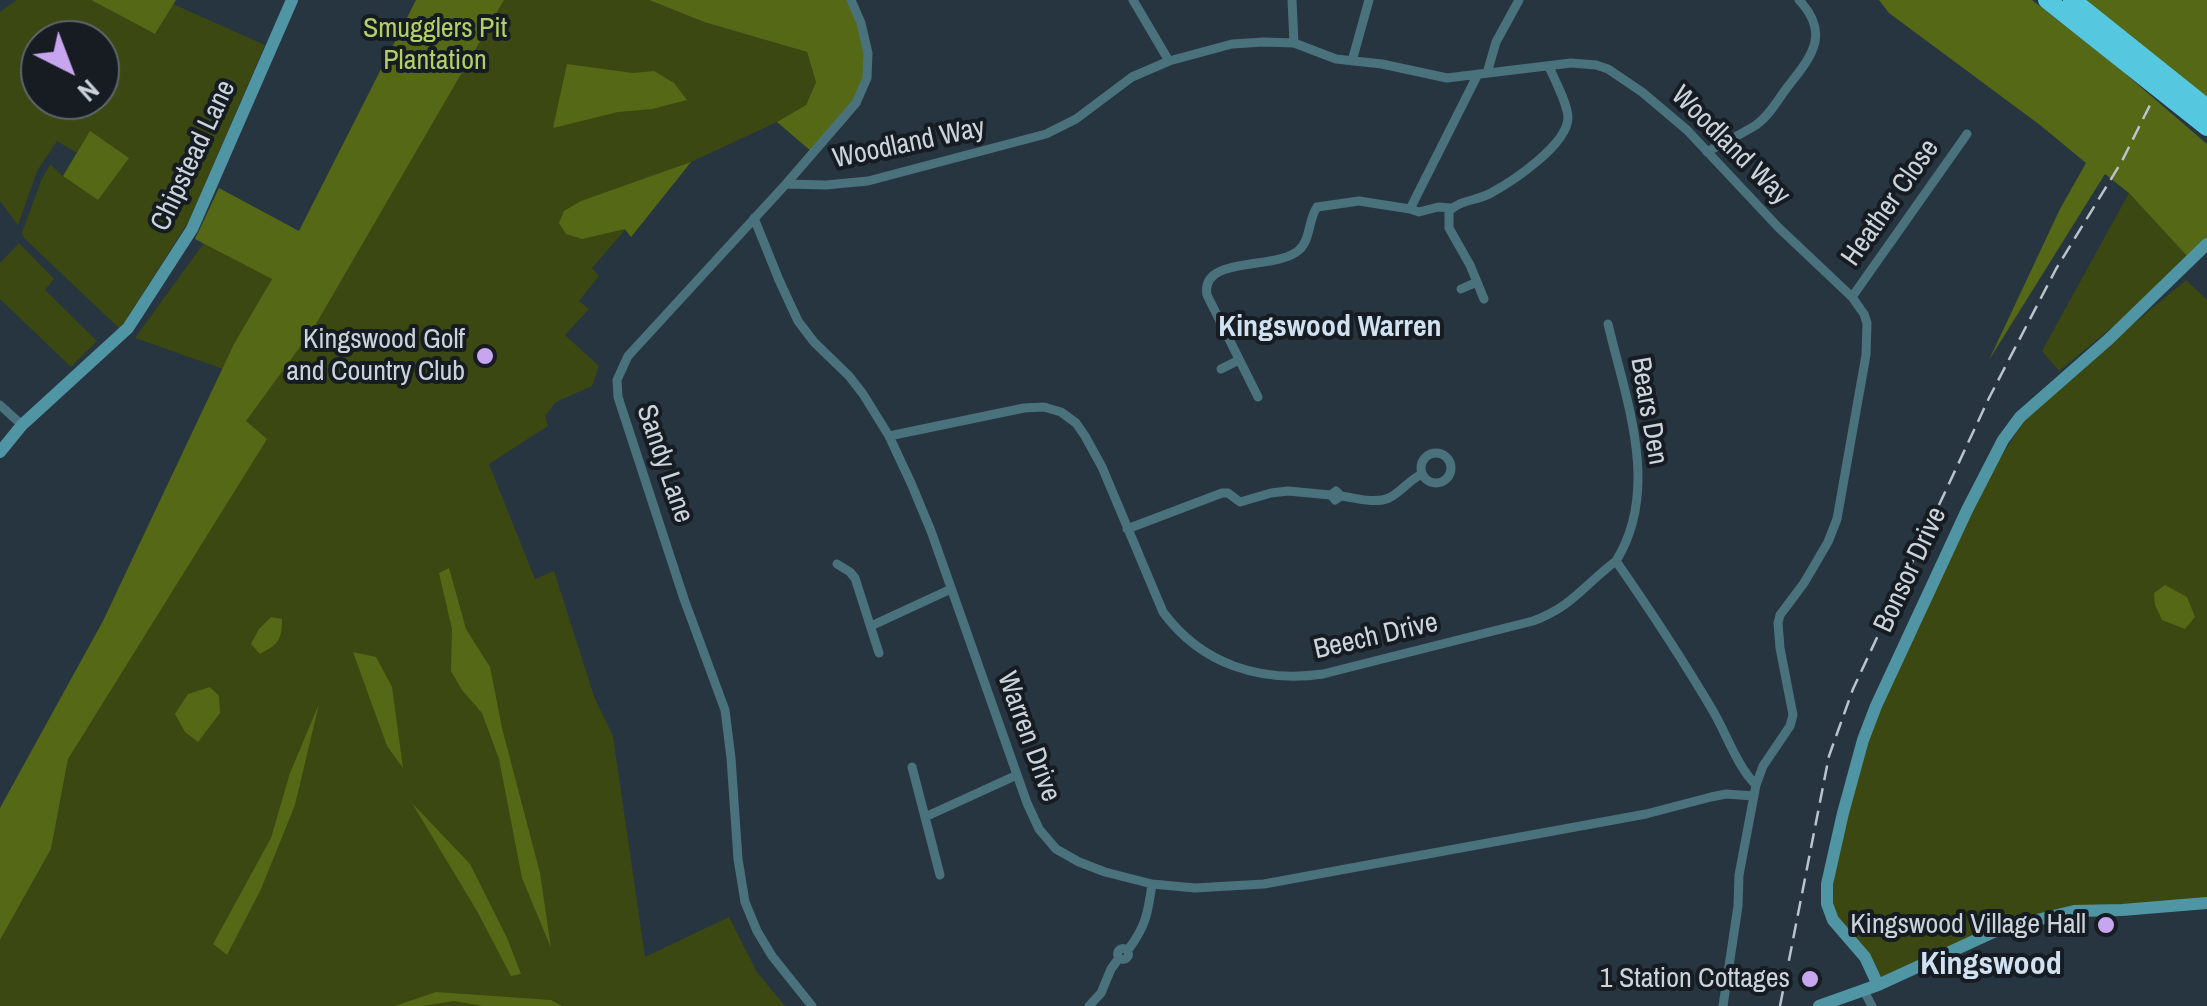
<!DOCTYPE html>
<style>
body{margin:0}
#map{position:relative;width:2207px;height:1006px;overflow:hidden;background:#273541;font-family:"Archivo Narrow",sans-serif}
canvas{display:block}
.north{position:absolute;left:20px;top:20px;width:100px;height:100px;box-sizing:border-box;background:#161c22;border:2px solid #5e656c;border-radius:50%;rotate:138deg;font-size:28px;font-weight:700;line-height:40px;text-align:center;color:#cbd3db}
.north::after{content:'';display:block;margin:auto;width:35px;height:45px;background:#c7a6ef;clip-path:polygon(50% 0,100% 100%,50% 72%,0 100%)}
</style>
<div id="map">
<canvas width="2207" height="1006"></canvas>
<div class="north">N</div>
</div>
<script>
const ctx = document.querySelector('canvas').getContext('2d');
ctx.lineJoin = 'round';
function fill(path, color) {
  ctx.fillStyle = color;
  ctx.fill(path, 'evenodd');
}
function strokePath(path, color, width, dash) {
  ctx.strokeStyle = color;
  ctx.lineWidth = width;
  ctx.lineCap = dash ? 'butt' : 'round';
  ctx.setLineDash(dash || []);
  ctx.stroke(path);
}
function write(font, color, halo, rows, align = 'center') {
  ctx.font = font + ' "Archivo Narrow",sans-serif';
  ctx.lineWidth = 8;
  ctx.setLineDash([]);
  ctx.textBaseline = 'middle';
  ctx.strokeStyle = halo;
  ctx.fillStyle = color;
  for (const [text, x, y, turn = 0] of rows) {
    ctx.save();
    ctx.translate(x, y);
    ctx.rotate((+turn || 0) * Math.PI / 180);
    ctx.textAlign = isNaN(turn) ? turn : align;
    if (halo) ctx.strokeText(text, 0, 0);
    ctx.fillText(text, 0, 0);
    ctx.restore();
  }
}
const green = new Path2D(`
 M17,0H91L155,34L173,4L265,45L189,221L120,329L24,238L22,233L41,181L50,164L63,176L90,132L77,153L57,141L37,171L18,225L0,201V12ZM40,40H100V100H40Z
 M503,0H649L704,22L807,52L816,81L806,105L777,122L691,162L631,237L625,230L592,268L599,276L579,301L589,309L565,335L599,366L592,386L556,402L545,416L548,426L489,464L535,579L554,571L595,699L613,736L645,957L729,917L757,972L785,1006H0V940L51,849L68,759L209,470Z
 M2129,193L2187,256L2121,320L2059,371L2042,351Z
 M19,243L54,279L45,290L97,341L71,367L0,299V263Z
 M204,243L272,278L223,369L135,338Z
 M2186,280L2207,300V903L2122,910L2000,929L1878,985L1827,904L1852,777L1967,510L2024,421L2070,377Z`);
const forest = new Path2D(`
 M91,0H176L155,34Z
 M416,0H504L313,329L246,421L267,439L68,759L51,849L0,940V808L103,621L234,344L272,279L195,239L219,188L299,231Z
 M649,0H851L868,53L862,92L812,152L777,122L806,105L816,82L807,52L704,22Z
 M1879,0H2032L2114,64L2207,144V238L2187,256L2129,193L2105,174L1989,360L2060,209L2086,163L2040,125L1889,13Z
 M2081,0H2207V104Z
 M567,64L633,73L654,71L674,83L687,100L652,109L618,112L553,128Z
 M90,131L129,158L98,200L63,176Z
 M691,162L631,237L625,229L582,239L566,234L559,223L564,211L581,201Z
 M449,568L466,629L490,667L502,728L540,873L551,948L522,878L499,759L482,713L462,690L451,671L452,629L439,573Z
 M2165,585L2187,597L2195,617L2185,629L2162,620L2155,605L2154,593Z
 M271,617L282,619C282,641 278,644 260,654L251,644L259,629Z
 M353,652L376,657L392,687L403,768L387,746Z
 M210,687L219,696L220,713L198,742L185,732L175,714L188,694Z
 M319,704L295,805L261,889L227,955L213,944L271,838L290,773Z
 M412,803L470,864L507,938L521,974L511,976L477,911Z
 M436,992L551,1000L562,1006H483L454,1001L423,1006H395Z`);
const street = new Path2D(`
 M1133,0L1169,61
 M1292,0L1294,43
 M1352,61L1369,0
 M1487,73L1496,42L1519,0
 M1707,152C1723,143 1740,135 1756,125C1769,116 1777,101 1786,89C1810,58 1832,35 1799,0
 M786,184L826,185L868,181L1046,134L1076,119L1132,77L1169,61L1232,44L1264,42L1294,43L1336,59L1382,64L1447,78L1571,63L1596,65L1608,69L1642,92L1687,130L1778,227L1852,297L1864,314L1867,323L1866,355L1837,519L1828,542L1804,583L1780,615L1778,623L1780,648L1793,715L1790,726L1763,766L1756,785L1739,875L1738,906L1723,1006
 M1410,209L1478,74
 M754,218L779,280L798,321L814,342L849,376L863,394L889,436L911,483L931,531L1027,803L1039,829L1056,849L1079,862L1105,872L1152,884L1195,888L1264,884L1646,814L1711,797L1726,794L1754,796
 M1461,289L1477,282
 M1852,297L1967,134
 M1484,299L1470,265L1449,228V211C1462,199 1477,201 1491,193C1513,181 1567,145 1568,118C1568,105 1555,80 1549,67
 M1608,324C1626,400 1661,489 1616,561
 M1221,369L1239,360
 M1258,397L1207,295C1200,255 1276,271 1299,250C1311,239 1308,220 1317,207L1359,201L1410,209L1419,212L1438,207L1451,208
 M0,405L22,425
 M889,436L1024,408L1044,407L1061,412L1076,423L1085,436L1102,467L1163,612C1201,664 1260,683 1323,674L1533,621C1572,607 1585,584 1616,561C1650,610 1683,660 1713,711C1727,735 1737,766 1756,785
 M1421 468a15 15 0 1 1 30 0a15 15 0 1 1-30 0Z
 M1341,496L1336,491L1331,495L1335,500L1341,496C1355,498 1375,504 1389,498C1401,492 1409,480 1422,474
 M1127,529L1222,493H1228L1240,502L1271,493L1288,491L1331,495
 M837,564L850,572L855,578L879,653
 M871,626L951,589
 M912,767L940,875
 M925,817L1017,775
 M1117.5 954a5.5 5.5 0 1 1 11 0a5.5 5.5 0 1 1-11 0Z
 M1128,950C1146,926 1148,913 1152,884
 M1864,991L1872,1006
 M812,1006L772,956L757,931L745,902L738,859L731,758L725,710L684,599L618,397L617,380L628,356L786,184L856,103L867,78L868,53L861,23L851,0
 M1089,1006L1101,993L1111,969L1119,958`);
const secondary = new Path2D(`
 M0,452L22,425L128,328L192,229L292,0
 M1878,985L1865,957L1833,920L1827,904V884L1843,813L1863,740L1876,706L1967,510L2003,440L2020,417L2109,339L2207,244
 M1819,1006L1878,985L2000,929L2074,911L2122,910L2207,903`);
const highway = new Path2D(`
 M2047,0L2207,127
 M2072,0L2207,108`);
const rail = new Path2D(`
 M1780,1006L1829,756L1853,689L1989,398L2056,269L2122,161L2151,103`);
const markers = [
 [485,356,10,"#c7a6ef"],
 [2106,925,10,"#c7a6ef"],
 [1810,979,10,"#c7a6ef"]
];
const parkNames = [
 ["Smugglers Pit",435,29],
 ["Plantation",435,61]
];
const streetNames = [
 ["Woodland Way",909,144,-12],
 ["Woodland Way",1730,146,45],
 ["Chipstead Lane",194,156,-65],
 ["Heather Close",1891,203,-55],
 ["Bears Den",1648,411,80],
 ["Sandy Lane",664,464,71],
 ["Bonsor Drive",1911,570,-65],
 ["Beech Drive",1376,637,-13],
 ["Warren Drive",1028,737,70]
];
const poiNames = [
 ["Kingswood Golf",465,340],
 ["and Country Club",465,372],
 ["Kingswood Village Hall",2086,925],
 ["1 Station Cottages",1790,979]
];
const neighbourhoodNames = [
 ["Kingswood Warren",1330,328]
];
const quarterNames = [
 ["Kingswood",1991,965]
];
fill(green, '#3b4811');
fill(forest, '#556815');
strokePath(street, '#49727c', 9);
strokePath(secondary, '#5095a4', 12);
strokePath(highway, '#55c8df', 18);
strokePath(rail, '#bac3cb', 2.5, [15, 8]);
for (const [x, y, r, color] of markers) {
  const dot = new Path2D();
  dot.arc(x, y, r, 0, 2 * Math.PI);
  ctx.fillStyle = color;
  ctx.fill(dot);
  strokePath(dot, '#161c22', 4);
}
write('28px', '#b3d065', '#161c22', parkNames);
write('28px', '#cbd3db', '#161c22', streetNames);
write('28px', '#cbd3db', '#161c22', poiNames, 'right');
write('bold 30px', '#d0e1f1', '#161c22', neighbourhoodNames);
write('bold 32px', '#d0e1f1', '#161c22', quarterNames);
</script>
